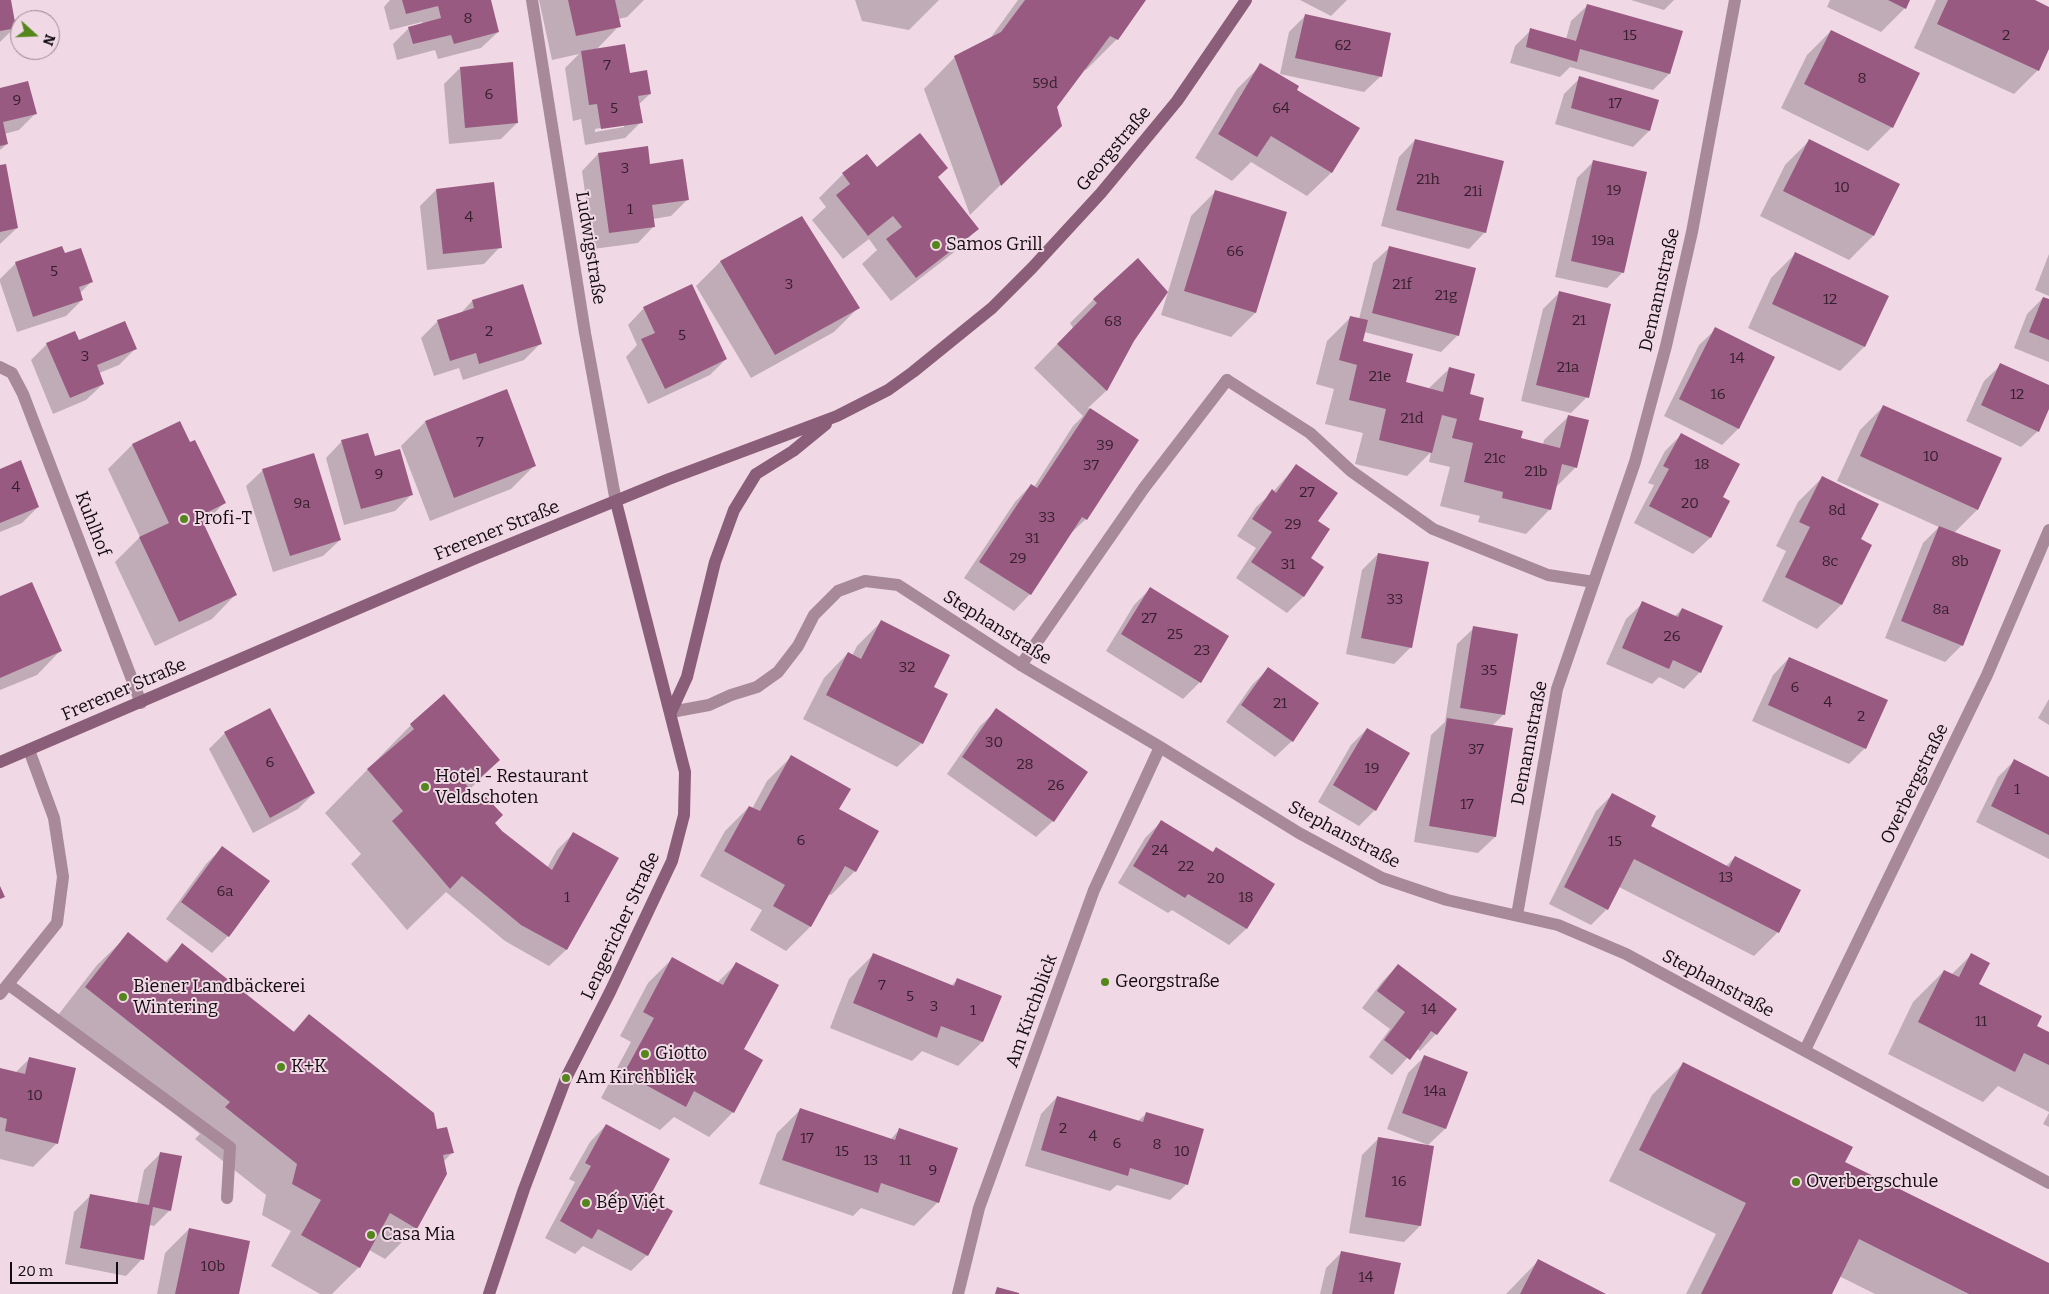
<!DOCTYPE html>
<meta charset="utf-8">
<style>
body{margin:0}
#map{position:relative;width:2049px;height:1294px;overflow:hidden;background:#f0d8e5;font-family:Bitter,serif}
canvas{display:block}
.north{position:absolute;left:10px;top:10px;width:50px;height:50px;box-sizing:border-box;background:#f0d8e5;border:1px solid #97868f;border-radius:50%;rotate:110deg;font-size:14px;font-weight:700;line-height:20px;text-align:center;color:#120b0f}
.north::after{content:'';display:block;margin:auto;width:18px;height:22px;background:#54861c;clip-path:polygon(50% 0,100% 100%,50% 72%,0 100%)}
.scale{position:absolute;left:10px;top:1262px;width:108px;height:22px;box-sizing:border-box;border:2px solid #120b0f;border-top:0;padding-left:6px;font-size:15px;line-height:18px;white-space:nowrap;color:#120b0f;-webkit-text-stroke:4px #f0d8e5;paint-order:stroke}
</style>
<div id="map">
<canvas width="2049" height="1294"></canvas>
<div class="north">N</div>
<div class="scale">20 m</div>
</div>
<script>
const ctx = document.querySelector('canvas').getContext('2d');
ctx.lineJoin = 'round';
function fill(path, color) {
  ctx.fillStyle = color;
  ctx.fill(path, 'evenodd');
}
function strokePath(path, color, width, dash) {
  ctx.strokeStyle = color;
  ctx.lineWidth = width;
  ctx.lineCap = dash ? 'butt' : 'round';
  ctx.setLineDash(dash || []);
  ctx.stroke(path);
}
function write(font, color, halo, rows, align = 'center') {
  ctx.font = font + ' Bitter,serif';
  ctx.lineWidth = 4;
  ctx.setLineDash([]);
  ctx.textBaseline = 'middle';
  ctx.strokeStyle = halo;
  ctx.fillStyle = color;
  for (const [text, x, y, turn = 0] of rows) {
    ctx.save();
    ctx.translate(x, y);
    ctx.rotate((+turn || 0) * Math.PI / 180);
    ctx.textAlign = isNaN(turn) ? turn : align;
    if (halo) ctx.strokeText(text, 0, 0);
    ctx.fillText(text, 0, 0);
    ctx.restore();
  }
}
const shadow = new Path2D(`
 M10,0L15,27L0,42V2Z
 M390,0H490L498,32L481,48L438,59L435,50L397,60L393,44L409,28L423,24L422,22L390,30L384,7Z
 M539,0H644L627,17L618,19L619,26L596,50L629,74L650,94L638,105L641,122L625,138L585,145L581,119L573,121L565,68L579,54L552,60ZM624,124V127L595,132V129Z
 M855,0H939L909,30L862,21Z
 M1018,0H1144L1117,39L1086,70L1083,69L1055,107L1029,157L970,215L924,89L955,57L989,40Z
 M1300,0H1347L1331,16Z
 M1631,0H1674L1664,10Z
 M1830,0H1909L1905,8L1881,32L1827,7Z
 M1936,0H2032L2049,8V46L2038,70L2014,94L1914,48Z
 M1588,5L1669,74L1653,90L1570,67L1560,77L1510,63L1515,46L1531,30L1566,39L1571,21Z
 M1305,16L1381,76L1364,92L1280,74L1289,32Z
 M1831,31L1892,127L1868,151L1781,108L1807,55Z
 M512,63L517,123L501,139L449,144L444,84L460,68Z
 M1261,65L1295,91L1332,172L1307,196L1251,162L1232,181L1195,158L1237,89Z
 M1580,78L1658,101L1649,131L1633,147L1555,124L1564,94Z
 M0,89L35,114L19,130L4,134L7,144L0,150Z
 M1415,140L1485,232L1469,249L1381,226L1399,157Z
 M1809,141L1898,185L1873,236L1849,260L1760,216L1785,165Z
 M598,154L649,165L687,200L671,216L653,219L654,226L638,243L593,249L582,171Z
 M1594,161L1623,272L1607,288L1555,277L1577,178Z
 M0,167L17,228L0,244Z
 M877,169L937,178L977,229L953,253L891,301L862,264L877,250L869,239L843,259L812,220L826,207L819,198L843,174Z
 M436,190L500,247L484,264L427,270L420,206Z
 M1215,192L1285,213L1255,313L1231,337L1161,315L1191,216Z
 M801,218L858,308L834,332L751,378L696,286L720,262Z
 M1390,247L1458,335L1441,352L1364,332L1361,342L1404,383L1428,389L1449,369L1469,395L1477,421L1520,439L1543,445L1544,440L1569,416L1576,467L1555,488L1550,509L1526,534L1478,522L1480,516L1440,506L1450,467L1429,462L1431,452L1407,476L1355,464L1363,433L1325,424L1334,389L1316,384L1327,341L1351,317L1359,319L1373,263Z
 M1795,254L1887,296L1864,347L1840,371L1748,328L1771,278Z
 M2049,254V296L2035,290Z
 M16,263L91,282L80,293L82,300L66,316L17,332L0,282V279Z
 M1559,293L1587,397L1571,413L1521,401L1543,309Z
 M2043,298L2049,300V362L2014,348L2027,314Z
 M1094,299L1133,340L1106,391L1088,408L1138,441L1086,519L1069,535L1030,594L1014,611L964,578L1015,502L1031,485L1034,487L1073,426L1083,416L1034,368L1073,328L1070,323Z
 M472,301L540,344L524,360L463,380L459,368L434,376L421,338L438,321L460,314Z
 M644,308L726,359L710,375L648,404L626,357L637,345L628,325Z
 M1716,329L1773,358L1738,429L1722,445L1664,416L1699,345Z
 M78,342L135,349L119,365L99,373L103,384L86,400L53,414L31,360L47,344Z
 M2001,365L2049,387V406L2038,431L2021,447L1966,421L1984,381Z
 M506,391L535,465L511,489L430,521L401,446L425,422Z
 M1884,406L2000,459L1977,510L1954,533L1962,645L1945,662L1885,638L1923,543L1939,527L1837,481L1860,430Z
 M179,423L224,503L203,525L236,594L212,619L155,646L115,562L140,537L108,469L132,445Z
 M1682,434L1721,498L1728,501L1710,538L1693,554L1634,523L1654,485L1648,483L1665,451Z
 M342,441L374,457L412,494L395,511L344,525L326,458Z
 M1296,466L1317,521L1309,559L1322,568L1303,597L1287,613L1236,578L1256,548L1237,536L1256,507L1273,492Z
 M0,470L38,507L22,523L0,532Z
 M263,470L340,540L323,556L273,572L246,486Z
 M1822,478L1860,540L1841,605L1817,629L1762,601L1786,551L1776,546L1798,502Z
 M1378,554L1411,647L1394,664L1346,654L1362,570Z
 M1150,589L1227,637L1200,682L1183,699L1106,651L1134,605Z
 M0,597L61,650L37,675L0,690Z
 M1643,603L1674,617L1682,609L1700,672L1684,689L1659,677L1652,684L1606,664L1626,619Z
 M882,621L932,688L922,743L897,767L803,719L824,678L848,653L852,656L857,646Z
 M1474,628L1504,714L1492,726L1495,837L1478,853L1414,842L1431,735L1445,722L1457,644Z
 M1789,658L1865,748L1849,764L1752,721L1773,675Z
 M1268,669L1292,741L1275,757L1226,722L1252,685Z
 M444,696L499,760L469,790L493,823L497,835L547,868L557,850L573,834L617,859L566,950L549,966L505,941L446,892L407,930L351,864L361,854L325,813L411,725Z
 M2049,699V725L2038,718Z
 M997,710L1053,821L1036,837L947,774L980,726Z
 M1367,729L1375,810L1359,826L1318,802L1351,745Z
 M225,733L314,793L298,809L253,833L209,749Z
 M791,757L838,810L855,871L831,895L828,894L810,927L786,951L750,930L762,910L700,876L725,831L749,807L752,809L767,781Z
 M2014,761L2049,779V859L1976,822L1998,777Z
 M1612,795L1649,827L1726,866L1735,857L1778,932L1754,956L1619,887L1607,909L1591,925L1549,904L1596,811Z
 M1161,822L1212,853L1216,849L1273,884L1246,929L1229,945L1172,910L1168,913L1118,883L1145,838Z
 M222,848L228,936L212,953L166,919L206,864Z
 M129,934L164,963L182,945L293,1032L309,1016L452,1153L443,1162L416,1228L385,1259L369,1250L359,1267L332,1294H320L271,1266L291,1231L262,1215L266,1195L195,1139L200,1134L55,1019L97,965Z
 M873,955L951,986L957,980L1000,997L982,1042L958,1066L922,1051L912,1061L830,1028L849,979Z
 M1971,955L1977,985L2036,1026L2049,1033V1112L1998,1086L1983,1102L1888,1054L1913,1002L1944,971L1951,975Z
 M672,959L717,983L737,963L743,1050L733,1112L709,1137L674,1117L660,1130L601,1098L631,1042L620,1036L648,983Z
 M1398,965L1455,1009L1436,1034L1420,1051L1416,1048L1392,1075L1369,1057L1390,1029L1362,1008L1382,982Z
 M1425,1056L1466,1072L1445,1129L1428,1145L1387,1129L1408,1073Z
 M29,1059L57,1143L33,1167L0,1159V1069L15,1073Z
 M1683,1064L1844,1163L2049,1264V1294H1875L1839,1276L1830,1294H1686L1716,1234L1609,1181L1652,1095Z
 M1057,1097L1138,1121L1147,1113L1187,1184L1170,1200L1117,1185L1110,1191L1025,1166L1041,1114Z
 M801,1109L890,1140L899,1130L938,1202L914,1226L861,1208L853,1216L759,1184L777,1133Z
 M2049,1113V1127L2043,1124Z
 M606,1125L647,1198V1255L631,1271L583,1246L575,1254L545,1238L575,1182L569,1179L590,1142Z
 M1378,1139L1420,1226L1404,1242L1349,1233L1362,1155Z
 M160,1154L170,1210L154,1226L149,1225L142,1259L126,1276L65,1264L74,1212L91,1195L137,1204L144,1170Z
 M189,1229L238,1294H157L165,1253Z
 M1342,1252L1393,1294H1320L1326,1268Z
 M1538,1261L1603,1294H1506Z`);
const building = new Path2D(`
 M0,0H11L16,28L0,31Z
 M402,0H491L499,32L454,44L451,35L413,44L408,27L441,18L438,6L406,14Z
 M568,0H615L621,27L576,36Z
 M1025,0H1146L1118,40L1110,36L1057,107L1062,126L1001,186L954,56L1001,32Z
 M1888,0H1910L1906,9Z
 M1948,0H2035L2049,7V49L2039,71L1937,24Z
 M1587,4L1683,31L1670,74L1580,49L1577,62L1526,47L1530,28L1576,41Z
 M1305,14L1391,33L1382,77L1295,58Z
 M1831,30L1920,73L1893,128L1804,84Z
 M625,44L630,73L647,70L651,94L638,96L643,123L601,129L597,104L589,105L581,51Z
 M513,62L518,123L465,128L460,67Z
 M1260,63L1299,86L1297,90L1360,128L1332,173L1271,136L1257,157L1218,134Z
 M1579,76L1659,100L1650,131L1571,108Z
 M28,81L37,114L3,122L8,144L0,146V88Z
 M920,133L948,168L938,177L979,229L916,278L886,239L902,227L893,216L868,236L836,195L850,184L842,173L867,154L877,167Z
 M1415,139L1504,161L1486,233L1396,210Z
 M1809,139L1900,184L1874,236L1783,191Z
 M648,146L650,164L683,159L689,200L652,205L655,227L609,233L598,153Z
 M1593,160L1647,172L1624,273L1571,261Z
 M6,164L18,228L0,232V165Z
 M494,182L502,248L443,254L436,189Z
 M1215,190L1287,212L1256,313L1184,291Z
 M802,216L860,308L775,355L720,261Z
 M62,246L65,253L81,248L93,282L79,287L83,300L33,317L15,262Z
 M1389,246L1476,268L1459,336L1372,313Z
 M1795,252L1889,296L1865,347L1772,304Z
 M1138,258L1168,292L1134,341L1107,391L1057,344L1097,303L1093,299Z
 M523,284L542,344L479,364L476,353L450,361L437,320L474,308L472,300Z
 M692,284L727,359L665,389L641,339L655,333L643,307Z
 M1559,291L1611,304L1589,398L1536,385Z
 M2043,297L2049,299V340L2029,332Z
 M1350,316L1368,320L1363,341L1413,354L1406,382L1443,392L1449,367L1475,374L1470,394L1484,398L1479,420L1523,431L1521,438L1560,448L1568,415L1589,420L1577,468L1562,464L1551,510L1502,498L1503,492L1464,482L1473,443L1452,438L1457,419L1442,415L1432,453L1379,440L1386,409L1349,400L1357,365L1339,360Z
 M125,321L137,349L97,365L104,384L70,398L46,343L75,331L79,340Z
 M1715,327L1775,357L1739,429L1679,399Z
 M2000,363L2049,385V409L2039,432L1981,405Z
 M507,389L536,466L454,498L425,421Z
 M1883,405L2002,458L1978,510L1860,456Z
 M1090,408L1139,440L1087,520L1082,517L1031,595L979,562L1031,484L1037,488Z
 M180,421L190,442L195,440L226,503L200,516L237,595L179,622L139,537L169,523L132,444Z
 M368,433L375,456L400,449L413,495L361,509L341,440Z
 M1681,433L1740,464L1723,497L1730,501L1711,538L1649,506L1669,469L1663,466Z
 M314,453L341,540L290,556L262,469Z
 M21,460L39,507L0,523V469Z
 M1296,464L1338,493L1318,521L1330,529L1311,558L1324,567L1304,597L1251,562L1272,532L1252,519L1272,489L1276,493Z
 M1822,476L1879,504L1861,539L1872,545L1842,605L1785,577L1810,527L1799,522Z
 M1939,526L2001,550L1963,646L1901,621Z
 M1378,553L1429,562L1412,648L1361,638Z
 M32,582L62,651L0,678V596Z
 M1150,587L1229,636L1201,683L1121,634Z
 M1642,601L1678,617L1682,608L1723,626L1701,673L1673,660L1669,669L1622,648Z
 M881,620L950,655L934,687L948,694L923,744L826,695L848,652L861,659Z
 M1473,626L1518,634L1505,715L1460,708Z
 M1789,657L1888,700L1866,749L1768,705Z
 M1268,667L1319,703L1293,742L1241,705Z
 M444,694L500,760L480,778L471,768L460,777L480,802L486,797L503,815L495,823L502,831L552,870L573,832L619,858L567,950L521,925L462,876L450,889L392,821L403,811L367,769L414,729L410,724Z
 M270,708L315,793L270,818L224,732Z
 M996,708L1088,772L1054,822L962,757Z
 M1447,718L1513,728L1496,837L1429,826Z
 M1367,728L1410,753L1376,811L1333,785Z
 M791,755L851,789L839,809L879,831L856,872L845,866L811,927L773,906L785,885L724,851L749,806L760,811Z
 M2014,759L2049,777V835L1991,806Z
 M1612,793L1656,816L1651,826L1729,867L1735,856L1801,890L1779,933L1634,859L1608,910L1564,887Z
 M1161,820L1213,852L1216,847L1275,884L1247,929L1188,894L1185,898L1133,866Z
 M222,846L270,881L229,937L181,902Z
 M0,886L5,897L0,899Z
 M128,932L167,963L182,943L294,1032L309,1014L434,1113L437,1129L447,1127L454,1153L443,1155L447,1174L417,1229L390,1213L360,1268L301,1235L321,1200L292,1184L297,1164L225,1107L230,1102L85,987Z
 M873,953L954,986L957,978L1002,996L983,1042L941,1026L937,1038L853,1003Z
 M1971,953L1990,963L1979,984L2042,1016L2037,1026L2049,1032V1065L2024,1053L2015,1072L1918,1022L1944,970L1959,977Z
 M672,957L723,985L736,962L779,985L744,1049L763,1060L734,1113L694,1091L686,1107L624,1073L654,1018L643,1012Z
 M1398,964L1457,1009L1437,1035L1431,1031L1410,1060L1384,1040L1405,1012L1377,991Z
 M1424,1055L1468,1072L1446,1129L1402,1113Z
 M29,1057L76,1068L58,1144L5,1131L7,1119L0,1117V1068L25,1074Z
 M1683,1062L1853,1147L1845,1162L2049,1263V1294H1969L1859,1239L1832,1294H1701L1746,1203L1639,1150Z
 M1057,1096L1143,1122L1146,1112L1204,1129L1188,1185L1130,1168L1128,1176L1041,1150Z
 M800,1108L895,1140L899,1128L958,1148L939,1203L881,1183L878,1193L782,1160Z
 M606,1124L670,1159L649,1198L673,1211L648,1256L598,1229L592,1239L560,1221L591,1166L585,1163Z
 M1378,1137L1434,1146L1421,1226L1365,1217Z
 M160,1152L182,1156L171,1211L153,1207L144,1260L80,1248L90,1194L149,1205Z
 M189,1228L250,1241L239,1294H175Z
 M1341,1251L1401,1263L1394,1294H1332Z
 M1538,1259L1606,1294H1520Z
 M997,1287L1019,1293V1294H995Z`);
const lane = new Path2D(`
 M1021,665L1144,488L1227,380
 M9,985L230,1147L227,1198`);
const street = new Path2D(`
 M532,0L585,333L616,502
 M0,367L12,373L23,394L141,703
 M1227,380L1310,433L1351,471L1433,529L1548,575L1594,582
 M671,712L709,705L731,695L757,687L778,672L798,646L814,615L838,591L865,581L898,585L1021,665L1160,747L1299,833L1382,878L1447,900L1558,925L1626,954L2049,1183
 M1517,915L1557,689L1635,462L1666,346L1692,232L1735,0
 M0,994L57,923L63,877L54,818L29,750
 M1805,1050L1987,675L2049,530
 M958,1294L979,1208L1094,890L1160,747`);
const secondary = new Path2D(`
 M671,712L687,677L715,562L734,510L756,474L793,451L826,424
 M0,762L476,558L669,479L837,416L888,390L913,372L992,308L1032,268L1101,193L1177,101L1246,0
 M489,1294L524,1189L566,1078L610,992L672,861L684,815L685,772L616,502`);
const markers = [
 [936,245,5,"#54861c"],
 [184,519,5,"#54861c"],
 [425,787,5,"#54861c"],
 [1105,982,5,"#54861c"],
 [123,997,5,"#54861c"],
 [645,1054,5,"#54861c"],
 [281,1067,5,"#54861c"],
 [566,1078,5,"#54861c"],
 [1796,1182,5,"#54861c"],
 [586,1203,5,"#54861c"],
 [371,1235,5,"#54861c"]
];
const numberNames = [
 ["8",468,19],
 ["15",1630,36],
 ["2",2006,36],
 ["62",1343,46],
 ["7",607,66],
 ["8",1862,79],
 ["59d",1045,84],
 ["6",489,95],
 ["9",17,101],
 ["17",1615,104],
 ["5",614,109],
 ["64",1281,109],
 ["3",625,169],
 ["21h",1428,180],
 ["10",1842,188],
 ["19",1614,191],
 ["21i",1473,192],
 ["1",630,210],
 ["4",469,218],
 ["19a",1603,241],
 ["66",1235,252],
 ["5",54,272],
 ["3",789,285],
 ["21f",1402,285],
 ["21g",1446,296],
 ["12",1830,300],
 ["21",1579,321],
 ["68",1113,322],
 ["2",489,332],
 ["5",682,336],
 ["3",85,357],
 ["14",1737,359],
 ["21a",1568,368],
 ["21e",1380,377],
 ["16",1718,395],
 ["12",2017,395],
 ["21d",1412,419],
 ["7",480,443],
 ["39",1105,446],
 ["10",1931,457],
 ["21c",1495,459],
 ["18",1702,465],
 ["37",1091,466],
 ["21b",1536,472],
 ["9",379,475],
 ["4",16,488],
 ["27",1307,493],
 ["9a",302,504],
 ["20",1690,504],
 ["8d",1837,511],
 ["33",1047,518],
 ["29",1293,525],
 ["31",1032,539],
 ["29",1018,559],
 ["8c",1830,562],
 ["8b",1960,562],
 ["31",1288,565],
 ["33",1395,600],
 ["8a",1941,610],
 ["27",1149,619],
 ["25",1175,635],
 ["26",1672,637],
 ["23",1202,651],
 ["32",907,668],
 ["35",1489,671],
 ["6",1795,688],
 ["4",1828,703],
 ["21",1280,704],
 ["2",1861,717],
 ["30",994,743],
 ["37",1476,750],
 ["6",270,763],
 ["28",1025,765],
 ["19",1372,769],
 ["26",1056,786],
 ["1",2017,790],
 ["17",1467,805],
 ["6",801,841],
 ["15",1615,842],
 ["24",1160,851],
 ["22",1186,867],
 ["13",1726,878],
 ["20",1216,879],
 ["6a",225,892],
 ["1",567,898],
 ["18",1246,898],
 ["7",882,986],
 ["5",910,997],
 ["3",934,1007],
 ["14",1429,1010],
 ["1",973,1011],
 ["11",1981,1022],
 ["14a",1435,1092],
 ["10",35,1096],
 ["2",1063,1129],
 ["4",1093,1137],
 ["17",807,1139],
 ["6",1117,1144],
 ["8",1157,1145],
 ["15",842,1152],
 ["10",1182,1152],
 ["13",871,1161],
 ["11",905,1161],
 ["9",933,1171],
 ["16",1399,1182],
 ["10b",213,1267],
 ["14",1366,1278]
];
const streetNames = [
 ["Georgstraße",1114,149,-50],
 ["Ludwigstraße",590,248,81],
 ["Demannstraße",1660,290,-77],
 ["Kuhlhof",92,524,69],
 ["Frerener Straße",497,531,-22],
 ["Stephanstraße",997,628,32],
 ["Frerener Straße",124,690,-23],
 ["Demannstraße",1530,743,-79],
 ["Overbergstraße",1915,784,-64],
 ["Stephanstraße",1344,835,28],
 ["Lengericher Straße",621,926,-65],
 ["Stephanstraße",1718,984,28],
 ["Am Kirchblick",1032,1011,-70]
];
const poiNames = [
 ["Samos Grill",946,245],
 ["Profi-T",194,519],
 ["Hotel - Restaurant",435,777],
 ["Veldschoten",435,798],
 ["Georgstraße",1115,982],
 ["Biener Landbäckerei",133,987],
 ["Wintering",133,1008],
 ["Giotto",655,1054],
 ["K+K",291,1067],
 ["Am Kirchblick",576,1078],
 ["Overbergschule",1806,1182],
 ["Bếp Việt",596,1203],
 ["Casa Mia",381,1235]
];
fill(shadow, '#0003');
fill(building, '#995a81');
strokePath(lane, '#a7899a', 12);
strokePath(street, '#a7899a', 12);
strokePath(secondary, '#8a5e78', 12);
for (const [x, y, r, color] of markers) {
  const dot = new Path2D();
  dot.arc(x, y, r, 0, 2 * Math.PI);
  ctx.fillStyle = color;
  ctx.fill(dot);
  strokePath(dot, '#f0d8e5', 2);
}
write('15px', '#341f2c', null, numberNames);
write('18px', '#120b0f', '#f0d8e5', streetNames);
write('18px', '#120b0f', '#f0d8e5', poiNames, 'left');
</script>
